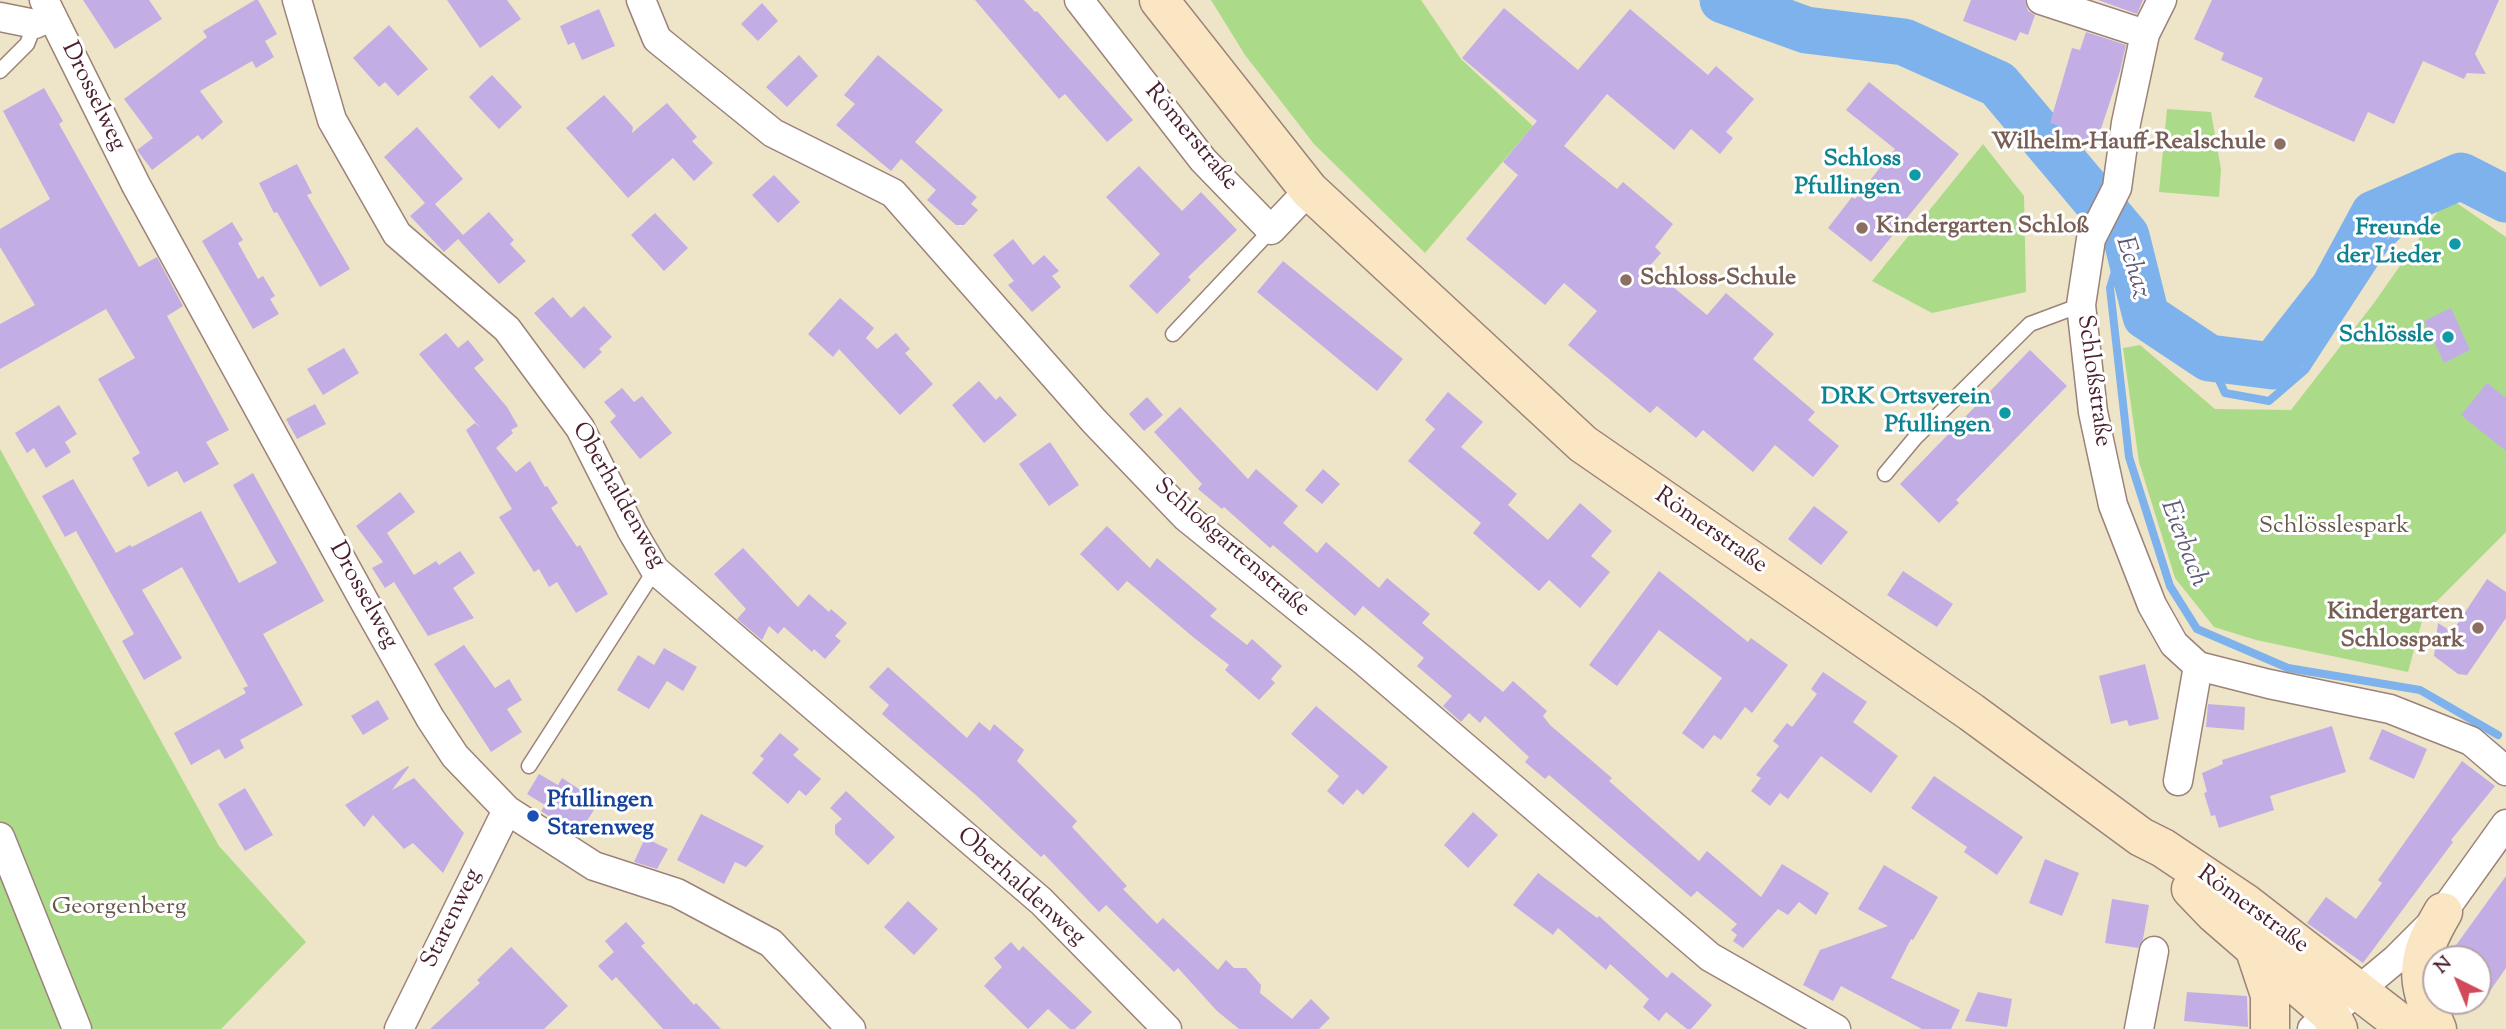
<!DOCTYPE html>
<meta charset="utf-8">
<style>
body{margin:0}
#map{position:relative;width:2506px;height:1029px;overflow:hidden;background:#eee4c7;font-family:"Sorts Mill Goudy",serif}
canvas{display:block}
.north{position:absolute;left:2422px;top:945px;width:70px;height:70px;box-sizing:border-box;background:#fff;border:2px solid #b7a5aa;border-radius:50%;rotate:317deg;font-size:19px;font-weight:700;line-height:28px;text-align:center;color:#4a1f2b}
.north::after{content:'';display:block;margin:auto;width:24px;height:32px;background:#d1495b;clip-path:polygon(50% 0,100% 100%,50% 72%,0 100%)}
</style>
<div id="map">
<canvas width="2506" height="1029"></canvas>
<div class="north">N</div>
</div>
<script>
const ctx = document.querySelector('canvas').getContext('2d');
ctx.lineJoin = 'round';
function fill(path, color) {
  ctx.fillStyle = color;
  ctx.fill(path, 'evenodd');
}
function strokePath(path, color, width, dash) {
  ctx.strokeStyle = color;
  ctx.lineWidth = width;
  ctx.lineCap = dash ? 'butt' : 'round';
  ctx.setLineDash(dash || []);
  ctx.stroke(path);
}
function write(font, color, halo, rows, align = 'center') {
  ctx.font = font + ' "Sorts Mill Goudy",serif';
  ctx.lineWidth = 6;
  ctx.setLineDash([]);
  ctx.textBaseline = 'middle';
  ctx.strokeStyle = halo;
  ctx.fillStyle = color;
  for (const [text, x, y, turn = 0] of rows) {
    ctx.save();
    ctx.translate(x, y);
    ctx.rotate((+turn || 0) * Math.PI / 180);
    ctx.textAlign = isNaN(turn) ? turn : align;
    if (halo) ctx.strokeText(text, 0, 0);
    ctx.fillText(text, 0, 0);
    ctx.restore();
  }
}
const green = new Path2D(`
 M1211,0H1421L1461,59L1533,126L1425,253L1314,144L1245,55Z
 M2167,109L2211,112L2221,169L2219,197L2159,192Z
 M1983,144L2024,196L2026,292L1932,313L1872,281Z
 M2448,197L2506,237V532L2424,614L2408,672L2256,640L2214,627L2175,578L2139,462L2123,348L2140,345L2215,409L2291,410L2374,303Z
 M0,449L219,846L306,942L221,1029H0Z`);
const stream = new Path2D(`
 M2126,236L2110,288L2129,457L2170,586L2197,629L2288,668L2420,690L2498,735
 M2209,358L2225,393L2269,401L2305,370L2385,247L2461,176`);
const river = new Path2D(`
 M1723,0L1806,30L1904,42L1998,84L2126,236L2146,316L2209,358L2273,366L2334,288L2374,214L2461,176L2506,199`);
const building = new Path2D(`
 M83,0H149L162,19L115,49Z
 M255,0H258L277,34L265,41L274,57L256,68L252,61L200,91L223,122L202,140L198,135L152,170L137,150L153,138L124,99L207,37L203,31Z
 M447,0H507L521,19L480,48Z
 M975,0H1024L1035,12L1037,11L1133,120L1107,142L1065,94L1059,99Z
 M1971,0H2025L2028,11L2035,15L2028,35L2020,32L2016,41L1963,21Z
 M2098,0H2143L2137,14Z
 M2212,0H2499L2475,54L2486,74L2467,73L2464,79L2423,61L2394,124L2368,112L2354,142L2254,97L2263,78L2221,60L2224,53L2194,39Z
 M762,3L778,21L758,41L741,24Z
 M1504,8L1578,70L1630,9L1708,75L1716,66L1754,99L1726,132L1733,138L1720,154L1691,129L1674,150L1607,94L1564,146L1617,189L1623,182L1673,224L1655,247L1661,253L1649,267L1707,315L1726,293L1774,334L1753,359L1815,412L1808,420L1839,446L1813,477L1775,445L1753,472L1703,430L1696,438L1657,406L1650,413L1568,345L1597,311L1564,283L1545,305L1466,239L1518,175L1503,162L1537,121L1462,58Z
 M599,9L615,46L582,60L574,42L568,45L560,26Z
 M389,25L428,69L398,96L385,82L379,87L353,58Z
 M2086,32L2126,45L2120,71L2096,144L2060,133L2062,127L2050,123L2072,48L2080,50Z
 M799,55L818,76L787,107L766,87Z
 M878,55L943,110L915,142L977,197L971,204L978,210L964,225H956L927,200L936,190L901,159L891,171L836,125L855,104L844,95Z
 M492,75L522,107L499,129L469,97Z
 M1869,82L1959,154L1871,262L1828,228L1852,197L1855,199L1895,149L1846,110Z
 M44,88L63,121L59,124L139,267L157,257L183,306L167,316L229,430L206,442L219,464L184,483L177,471L148,487L132,458L140,453L98,379L135,358L106,309L0,369V324L35,305L0,247V229L50,199L3,111Z
 M604,95L633,127L632,133L667,103L697,137L692,141L713,163L694,181L673,158L628,198L566,128Z
 M417,127L463,179L435,204L463,235L489,212L514,240L510,244L526,261L499,284L458,239L444,252L410,216L425,203L384,157Z
 M297,164L312,193L307,195L350,269L320,287L277,212L274,213L259,183Z
 M1139,166L1182,211L1201,192L1237,230L1188,277L1191,280L1157,314L1129,286L1160,254L1106,197Z
 M774,175L800,202L778,223L752,195Z
 M655,213L688,248L664,271L631,235Z
 M232,222L243,240L238,243L258,279L263,276L275,296L270,299L279,314L253,329L202,241Z
 M1013,239L1033,265L1044,255L1059,271L1052,276L1061,287L1032,312L1008,285L1014,281L993,255Z
 M1283,261L1403,359L1377,391L1257,292Z
 M553,297L571,318L584,306L612,337L599,349L602,352L584,369L534,313Z
 M840,298L874,328L866,338L877,349L896,333L910,349L905,353L933,384L900,415L839,349L833,357L808,334Z
 M2451,308L2470,350L2444,363L2424,321Z
 M446,333L458,348L468,340L484,360L474,368L507,407L518,426L511,430L513,433L496,448L516,472L530,461L545,487L547,486L558,503L551,508L577,547L580,545L608,594L576,613L557,582L549,587L539,569L534,572L499,517L512,509L466,430L475,423L481,429L419,354Z
 M344,348L359,373L323,395L307,369Z
 M2030,350L2067,386L1956,500L1959,503L1939,523L1900,484Z
 M979,381L996,400L1000,396L1017,415L984,443L952,405Z
 M2487,383L2506,398V451L2461,415Z
 M622,388L634,402L642,396L672,433L640,459L610,422L616,416L604,402Z
 M1448,392L1483,422L1461,447L1517,494L1508,505L1548,540L1580,503L1612,531L1591,556L1610,572L1580,608L1549,580L1539,591L1473,533L1481,523L1408,461L1435,429L1425,420Z
 M1147,397L1163,415L1144,431L1129,414Z
 M315,404L326,424L297,439L286,419Z
 M59,405L77,434L65,442L71,452L46,468L34,448L27,453L15,433Z
 M1180,407L1248,479L1256,469L1298,506L1283,523L1317,553L1326,542L1379,588L1387,578L1430,614L1422,623L1503,692L1513,681L1547,711L1543,716L1550,725L1612,778L1609,781L1699,861L1707,851L1761,897L1782,864L1829,893L1816,915L1799,902L1788,915L1778,909L1743,948L1733,941L1737,935L1731,930L1737,924L1697,891L1691,897L1549,775L1545,779L1525,762L1529,757L1485,716L1480,723L1469,713L1461,722L1443,706L1452,696L1417,666L1424,658L1363,606L1355,616L1273,545L1270,548L1224,507L1222,509L1198,489L1202,484L1154,432Z
 M1050,442L1079,485L1049,506L1019,464Z
 M1323,469L1340,484L1322,504L1305,490Z
 M253,473L324,601L263,634L303,705L240,740L244,748L225,759L219,749L191,765L174,733L246,693L243,688L248,686L182,567L142,590L182,658L144,680L122,641L134,634L76,531L65,537L42,496L73,479L116,553L130,545L132,547L201,511L239,583L277,563L233,485Z
 M400,492L415,512L387,533L414,575L436,561L439,565L460,551L475,573L453,588L474,618L428,636L394,582L385,588L372,568L383,562L356,526Z
 M1814,506L1848,532L1821,565L1788,539Z
 M1107,526L1150,568L1157,558L1217,609L1210,616L1247,645L1252,639L1282,666L1271,679L1275,683L1259,700L1225,670L1229,665L1193,637L1127,581L1118,591L1080,554Z
 M743,548L798,607L809,594L829,612L831,609L847,623L835,636L841,641L825,659L814,649L812,652L784,627L778,634L769,626L762,640L737,619L746,609L714,574Z
 M1659,571L1748,642L1751,638L1788,665L1752,713L1745,707L1721,740L1714,735L1703,749L1682,733L1722,678L1659,630L1617,686L1589,665Z
 M1903,571L1953,604L1937,627L1887,595Z
 M2487,579L2506,592V618L2467,675L2458,674L2434,656L2438,623L2452,632Z
 M464,645L495,688L509,679L522,700L507,709L522,732L491,752L434,664Z
 M664,648L697,667L683,691L667,681L649,709L617,690L638,655L654,665Z
 M2145,664L2159,719L2129,726L2127,720L2111,724L2099,676Z
 M888,667L967,738L979,722L990,731L994,724L1024,750L1017,761L1077,821L1072,827L1127,886L1123,889L1157,924L1163,918L1218,970L1226,960L1234,968H1246L1261,985L1260,993L1292,1019L1311,999L1330,1018L1319,1029H1239L1217,1011L1178,968L1174,972L1106,905L1099,912L1044,854L1041,857L977,796L882,714L889,705L869,687Z
 M1823,672L1867,702L1853,722L1898,756L1871,793L1821,756L1788,799L1780,793L1770,806L1751,791L1761,778L1756,775L1779,746L1773,741L1787,723L1792,727L1817,694L1811,689Z
 M378,700L389,719L363,735L351,716Z
 M2208,704L2245,707L2244,730L2206,727Z
 M1316,706L1388,767L1363,795L1357,789L1343,805L1327,791L1339,776L1291,734Z
 M2332,726L2346,772L2270,796L2274,810L2219,828L2215,815L2211,816L2204,793L2207,792L2202,773L2223,764L2222,760Z
 M2382,729L2427,749L2414,779L2369,759Z
 M780,733L799,749L793,755L821,779L806,796L799,790L788,804L752,773L764,759L760,756Z
 M2462,761L2495,786L2451,840L2453,842L2363,963L2307,923L2326,897L2356,919L2382,883L2378,880Z
 M408,766L409,767L392,790L414,778L464,833L443,873L413,843L404,849L373,815L364,827L345,805Z
 M539,774L558,785L562,778L599,802L578,835L541,811L545,805L527,794Z
 M1934,776L2023,837L1997,875L1964,852L1967,847L1911,808Z
 M245,788L273,835L245,851L218,804Z
 M846,791L895,837L868,865L835,834V825L842,819L830,808Z
 M1473,812L1498,835L1468,868L1444,845Z
 M701,814L764,846L746,867L735,862L724,884L677,860Z
 M645,838L668,849L657,869L634,862Z
 M2045,859L2079,873L2062,916L2029,903Z
 M1884,865L1938,897L1913,940L1911,939L1891,978L1960,1010L1951,1029H1922L1841,986L1833,1001L1803,985L1820,950L1888,926L1858,909Z
 M1538,873L1597,918L1599,916L1667,978L1672,972L1712,1005L1691,1029H1687L1666,1012L1659,1021L1643,1007L1649,999L1610,964L1606,970L1558,928L1553,935L1513,905Z
 M2506,876V968L2478,1008V959H2446Z
 M2112,899L2149,905L2143,939L2138,948L2105,943Z
 M908,901L938,929L914,955L884,927Z
 M626,922L645,943L641,946L694,1005L696,1003L721,1029H663L616,977L612,981L598,966L614,952L605,941Z
 M1011,942L1019,951L1023,946L1092,1012L1075,1029H1070L1048,1009L1028,1029L984,986L1002,967L994,958Z
 M511,947L568,1006L544,1029H430L480,983L477,980Z
 M1978,992L2012,999L2007,1027L1965,1021Z
 M2187,992L2247,996L2248,1027L2184,1021Z`);
const service = new Path2D(`
 M0,71L27,44L35,24
 M1173,334L1271,230
 M1885,474L1915,438L2030,324L2081,305
 M529,766L655,570`);
const minor = new Path2D(`
 M44,0L136,185L363,599L430,718L455,756L507,810L594,866L677,893L771,943L851,1029
 M297,0L332,120L397,234L507,329L580,428L632,531L655,570L1041,901L1167,1029
 M641,0L657,39L773,133L893,193L1094,421L1186,517L1364,661L1710,957L1836,1029
 M1079,0L1203,160L1271,230L1309,190
 M2041,0L2145,34
 M2162,0L2145,34L2126,123L2117,188L2091,239L2081,305L2093,412L2113,505L2152,605L2174,644L2198,666L2269,684L2390,709L2471,741L2506,771
 M0,17L35,24L52,16
 M2178,781L2198,666
 M0,837L77,1029
 M399,1029L507,810
 M2139,1029L2154,951
 M2312,1029L2396,959L2443,912L2506,824`);
const secondary = new Path2D(`
 M1159,0L1309,190L1583,444L1971,712L2141,837L2163,848L2245,903L2408,1029
 M2191,889L2215,914L2330,1014L2338,1029
 M2254,947L2270,995V1029
 M2437,1029C2415,978 2415,960 2443,912`);
const markers = [
 [2280,144,7,"#8d6e63"],
 [1915,175,7,"#0f9aa8"],
 [1862,228,7,"#8d6e63"],
 [2455,244,7,"#0f9aa8"],
 [1626,280,7,"#8d6e63"],
 [2448,337,7,"#0f9aa8"],
 [2005,413,7,"#0f9aa8"],
 [2478,628,7,"#8d6e63"],
 [533,816,7,"#1a4fb4"]
];
const streetNames = [
 ["Drosselweg",92,97,64],
 ["Römerstraße",1190,138,50],
 ["Schloßstraße",2092,381,82],
 ["Oberhaldenweg",617,496,60],
 ["Römerstraße",1710,532,35],
 ["Schloßgartenstraße",1231,549,41],
 ["Drosselweg",362,596,61],
 ["Oberhaldenweg",1020,888,42],
 ["Römerstraße",2252,911,36],
 ["Starenweg",453,919,-64]
];
const educationNames = [
 ["Wilhelm-Hauff-Realschule",2266,144],
 ["Kindergarten Schloß",1876,228,"left"],
 ["Schloss-Schule",1640,280,"left"],
 ["Kindergarten",2464,614],
 ["Schlosspark",2464,642]
];
const cultureNames = [
 ["Schloss",1901,161],
 ["Pfullingen",1901,189],
 ["Freunde",2441,230],
 ["der Lieder",2441,258],
 ["Schlössle",2434,337],
 ["DRK Ortsverein",1991,399],
 ["Pfullingen",1991,427]
];
const parkNames = [
 ["Schlösslespark",2334,528],
 ["Georgenberg",119,909]
];
const transitNames = [
 ["Pfullingen",547,802],
 ["Starenweg",547,830]
];
const waterNames = [
 ["Echaz",2131,268,72],
 ["Eierbach",2182,544,69]
];
fill(green, '#abdb89');
strokePath(stream, '#7eb2ec', 8);
strokePath(river, '#7eb2ec', 47);
fill(building, '#c2aee5');
strokePath(service, '#9c8279', 17);
strokePath(minor, '#9c8279', 31);
strokePath(secondary, '#9c8279', 41);
strokePath(service, '#fff', 14);
strokePath(minor, '#fff', 28);
strokePath(secondary, '#fbe6c4', 38);
for (const [x, y, r, color] of markers) {
  const dot = new Path2D();
  dot.arc(x, y, r, 0, 2 * Math.PI);
  ctx.fillStyle = color;
  ctx.fill(dot);
  strokePath(dot, '#fff', 2.5);
}
write('24px', '#4a1f2b', '#fff', streetNames);
write('bold 24px', '#785e54', '#fff', educationNames, 'right');
write('bold 24px', '#0d838f', '#fff', cultureNames, 'right');
write('24px', '#675747', '#fff', parkNames);
write('bold 24px', '#164399', '#fff', transitNames, 'left');
write('italic 26px', '#5f5a78', '#fff', waterNames);
</script>
